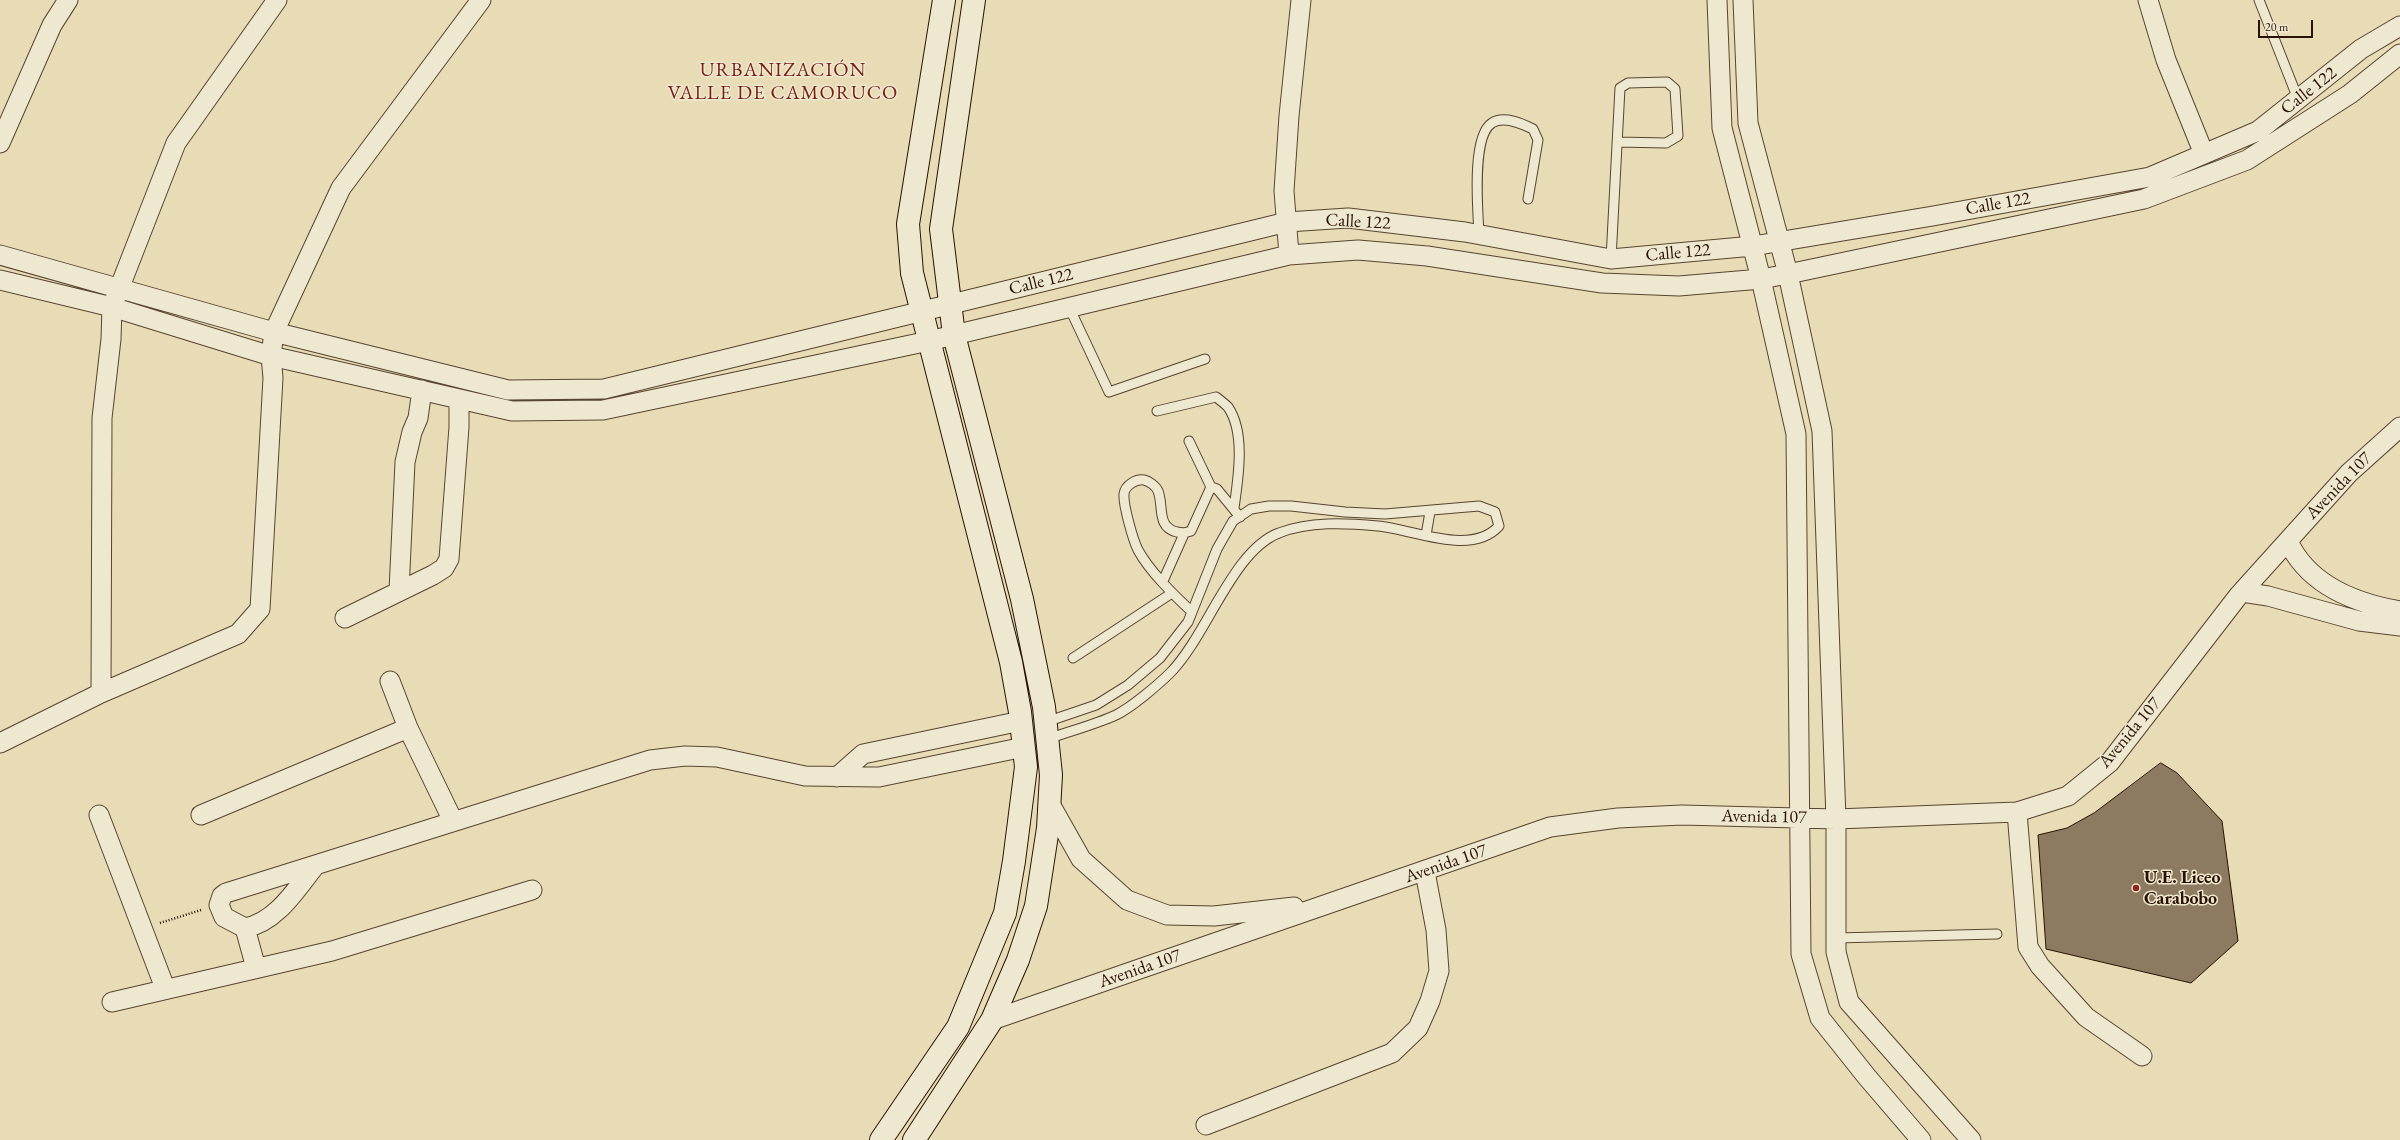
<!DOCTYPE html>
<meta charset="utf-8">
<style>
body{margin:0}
#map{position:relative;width:2400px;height:1140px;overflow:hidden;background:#e7dcb6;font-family:"EB Garamond",serif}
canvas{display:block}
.scale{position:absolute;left:2258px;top:20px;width:55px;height:18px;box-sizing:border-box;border:2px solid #291102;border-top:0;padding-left:5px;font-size:12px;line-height:14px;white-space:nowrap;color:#291102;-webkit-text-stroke:3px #efe8d0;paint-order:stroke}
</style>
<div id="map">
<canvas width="2400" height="1140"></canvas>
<div class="scale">20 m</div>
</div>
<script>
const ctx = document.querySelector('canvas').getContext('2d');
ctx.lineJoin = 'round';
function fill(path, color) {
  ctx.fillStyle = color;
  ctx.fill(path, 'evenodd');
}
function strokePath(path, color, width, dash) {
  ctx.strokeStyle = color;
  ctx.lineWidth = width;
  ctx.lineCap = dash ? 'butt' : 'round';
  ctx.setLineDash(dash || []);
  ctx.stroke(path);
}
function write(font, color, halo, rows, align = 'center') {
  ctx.font = font + ' "EB Garamond",serif';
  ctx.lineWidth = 3;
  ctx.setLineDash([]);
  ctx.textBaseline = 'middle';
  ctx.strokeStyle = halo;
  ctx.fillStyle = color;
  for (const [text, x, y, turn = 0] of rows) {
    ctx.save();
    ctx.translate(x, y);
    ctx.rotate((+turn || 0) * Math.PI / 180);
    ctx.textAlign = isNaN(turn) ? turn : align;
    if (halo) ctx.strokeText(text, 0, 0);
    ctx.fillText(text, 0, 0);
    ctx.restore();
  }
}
const building = new Path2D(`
 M2161,763L2177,773L2222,821L2238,941L2191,983L2046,949L2038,835L2067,828L2094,813Z`);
const path = new Path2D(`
 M160,923L201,910`);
const lane = new Path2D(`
 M2259,0L2298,99
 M1479,234C1478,212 1471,136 1492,123C1504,115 1523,124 1533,129L1538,140L1528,199
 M1611,259L1620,88L1628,83L1667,82L1675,89L1678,136L1666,143L1618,142
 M1069,307L1109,392L1205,359
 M1157,411L1216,397C1220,400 1225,404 1228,407C1246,433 1238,479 1234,508
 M1189,441L1211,487
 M1426,535L1430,512
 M1163,581L1184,534
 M1192,612C1174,595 1150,572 1138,550C1133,540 1123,505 1124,494C1125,485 1136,479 1144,480C1149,481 1156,486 1158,491C1164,506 1156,527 1177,532C1183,533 1185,533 1191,531L1211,487L1217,489L1240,517
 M1073,658L1172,593
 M1046,722L1096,705L1128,685L1160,658L1188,622L1217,549L1233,521L1251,509L1269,506H1291L1345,512L1385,514L1479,506L1495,512L1499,526C1471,557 1413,529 1378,526C1346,523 1309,521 1279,533C1233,550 1207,635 1171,672C1158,685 1132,707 1116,715C1094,725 1070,731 1048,739
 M1836,938L1997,934`);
const street = new Path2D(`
 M1717,0L1722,128L1761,279L1796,434L1801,954L1820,1018L1867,1077L1921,1140
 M1743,0L1748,123L1788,274L1822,431L1836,819V952L1849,1002L1971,1140
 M2148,0L2166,60L2204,154
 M0,143L52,25L68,0
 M0,255L274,332L508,390L604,389L1287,222L1348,218L1465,232L1611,259L1753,246L1933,216L2150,177L2258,131L2361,49L2400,26
 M1289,255L1284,191L1289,116L1301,0
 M0,280L112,307L271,356L512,411L603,410L929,341L1289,255L1358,250L1427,256L1602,283L1679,286L1761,279L1788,274L2144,199L2247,160L2350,94L2400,54
 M2288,541C2308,585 2354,603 2400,611
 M399,591L405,462L412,432L418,418L422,390
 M2242,592L2268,596L2359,621L2400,626
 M345,618L433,575L444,568L449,559L459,427V399
 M390,681L408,728L453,821
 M101,693L102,418L111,339L112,307L176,143L277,0
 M0,743L101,693L238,634L260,609L273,378L271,356L274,332L341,188L481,0
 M837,777L863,754L1021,721
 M1050,804L1081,859L1127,900L1167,915L1214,916L1294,907
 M2017,812L2028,947L2040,966L2086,1017L2142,1056
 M99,815L165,988
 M201,815L408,728
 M314,867C295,891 276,922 245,928L224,917L219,905L222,896L226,893L650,760L685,756L717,757L805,776L879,777L1024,747
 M245,928L256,968
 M112,1002L332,951L532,890
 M992,1020L1550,827L1618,818L1682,815L1836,819L2017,812L2068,796L2110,762L2239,595L2349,473L2400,427
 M1206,1125L1392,1053L1418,1028L1430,1001L1439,971L1436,930L1425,872`);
const secondary = new Path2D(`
 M881,1140L958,1027L1005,913L1014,861L1026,767L1020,712L1011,662L912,273L908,224L944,0
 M914,1140L992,1020L1018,960L1036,906L1048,828L1051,775L1044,707L1022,599L954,335L941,229L974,0`);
const markers = [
 [2136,888,4,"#8f2418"]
];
const streetNames = [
 ["Calle 122",2309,91,-38],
 ["Calle 122",1998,204,-10],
 ["Calle 122",1358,222,3],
 ["Calle 122",1678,253,-5],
 ["Calle 122",1041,282,-14],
 ["Avenida 107",2339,486,-46],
 ["Avenida 107",2130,733,-50],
 ["Avenida 107",1764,817,1],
 ["Avenida 107",1446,864,-19],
 ["Avenida 107",1140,969,-19]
];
const poiNames = [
 ["U.E. Liceo",2144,878],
 ["Carabobo",2144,899]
];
const quarterNames = [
 ["URBANIZACIÓN",783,71],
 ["VALLE DE CAMORUCO",783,94]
];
fill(building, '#8c7b60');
strokePath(building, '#291102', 1);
strokePath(lane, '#58442f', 11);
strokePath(street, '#58442f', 21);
strokePath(secondary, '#291102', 24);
strokePath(path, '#291102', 2.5, [1, 2]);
strokePath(lane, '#efe8d0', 9);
strokePath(street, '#efe8d0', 19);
strokePath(secondary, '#efe8d0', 22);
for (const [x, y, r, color] of markers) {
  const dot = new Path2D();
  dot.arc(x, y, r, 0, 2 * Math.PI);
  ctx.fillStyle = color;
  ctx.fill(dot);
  strokePath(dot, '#efe8d0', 1.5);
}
write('18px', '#291102', '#efe8d0', streetNames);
write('bold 18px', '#291102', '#efe8d0', poiNames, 'left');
ctx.letterSpacing = '1px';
write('20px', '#7a1f14', '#efe8d0', quarterNames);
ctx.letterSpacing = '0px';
</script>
